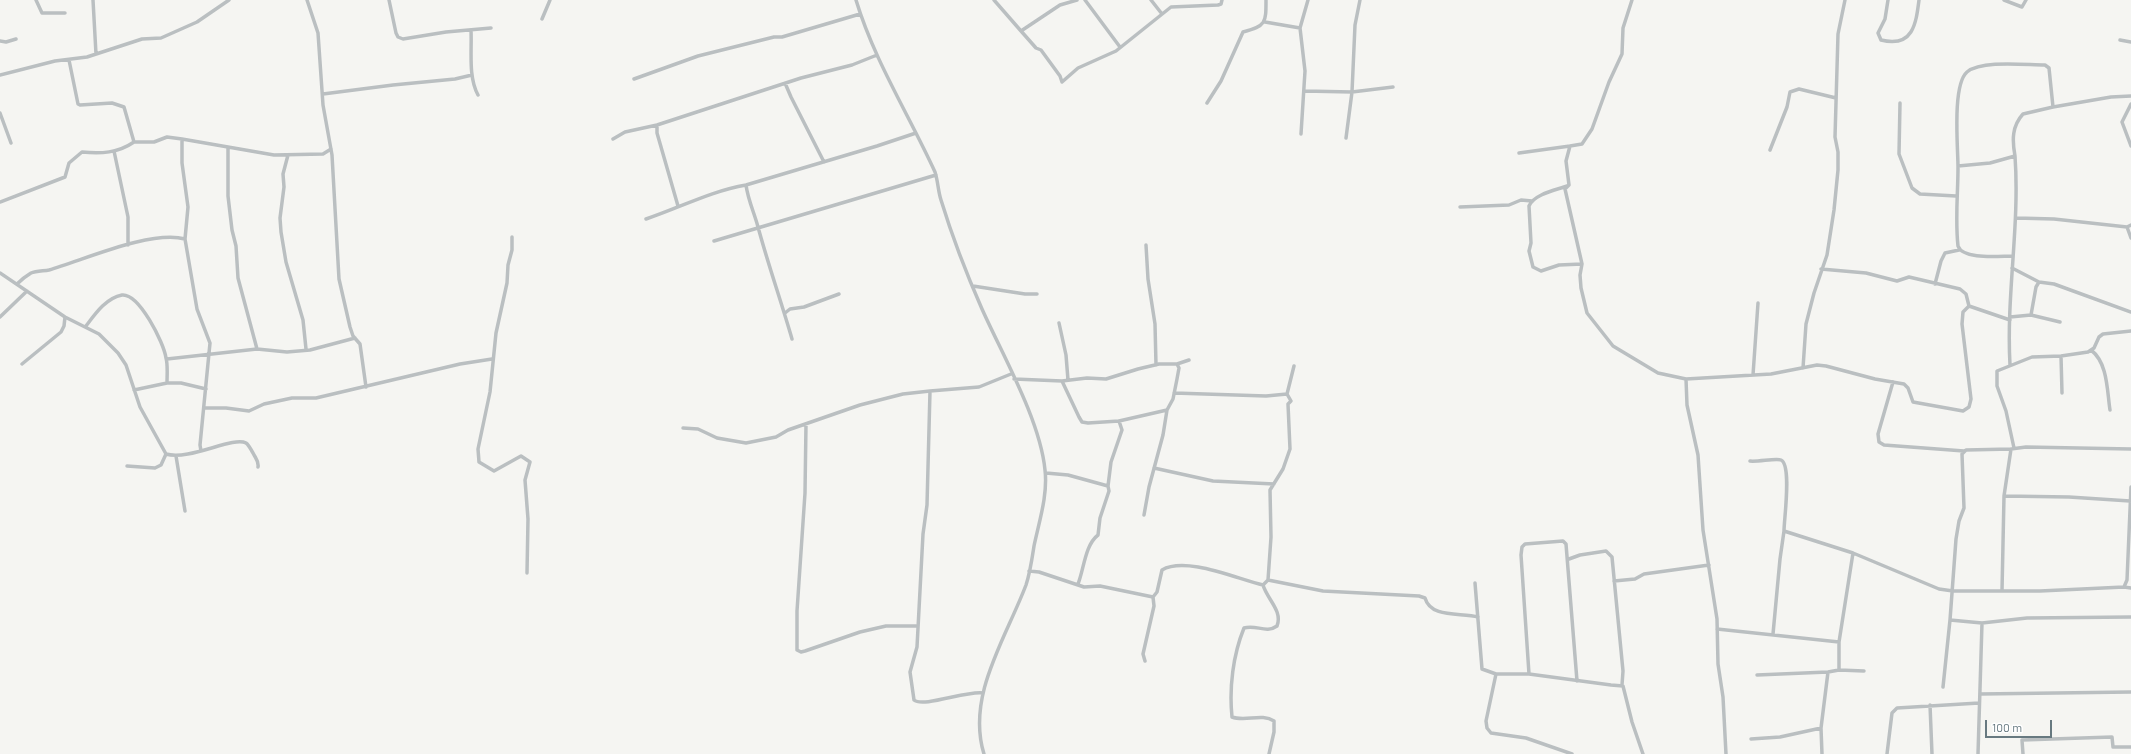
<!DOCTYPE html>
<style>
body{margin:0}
#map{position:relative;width:2131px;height:754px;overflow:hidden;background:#f5f5f2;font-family:Barlow,sans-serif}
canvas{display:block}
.scale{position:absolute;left:1985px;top:720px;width:67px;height:18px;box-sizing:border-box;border:2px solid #677980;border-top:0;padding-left:5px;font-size:12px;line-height:14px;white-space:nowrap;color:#677980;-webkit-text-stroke:3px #fff;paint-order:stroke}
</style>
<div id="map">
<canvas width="2131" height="754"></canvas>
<div class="scale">100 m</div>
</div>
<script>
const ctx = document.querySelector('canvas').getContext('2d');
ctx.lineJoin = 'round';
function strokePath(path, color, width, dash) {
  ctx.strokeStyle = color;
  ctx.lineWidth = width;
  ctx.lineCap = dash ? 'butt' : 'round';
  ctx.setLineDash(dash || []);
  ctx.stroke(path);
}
const minor = new Path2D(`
 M36,0L42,13H65
 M93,0L96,54
 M307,0L318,33L323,105L332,155L339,279L350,327L353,336L360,344L366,387
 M389,0L396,33L398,37L403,39L446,32L491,28
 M856,0C874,60 909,115 935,172C938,181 938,191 941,200C952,236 967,275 982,309C1003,356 1040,420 1045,470C1048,495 1039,522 1034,546C1032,559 1030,573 1026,585C1006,638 966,696 984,754
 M994,0L1021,31L1060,5L1077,0
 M1085,0L1120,47
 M1151,0L1162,14
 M1632,0L1623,28L1622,54L1609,82L1592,129L1582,144L1570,146L1566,161L1569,185L1565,189L1582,264L1580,275L1581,288L1587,313L1613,346L1658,373L1686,379L1771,374L1817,365L1826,366L1875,379L1904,384L1908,388L1913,402L1963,411L1969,407L1971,399L1962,324L1963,312L1969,306L2010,320
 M1888,0L1885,19L1878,33L1881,40C1913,48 1916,24 1919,0
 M2004,0L2022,7L2026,0
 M542,19L550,0
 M1265,22L1300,28
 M471,30C472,50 468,77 478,95
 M1021,31L1036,48L1041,50L1060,76L1062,82L1078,68L1116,51L1171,7L1218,5L1221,4L1222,0
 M2120,40L2131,42
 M0,41L6,42L16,39
 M69,60L78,104L80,105L112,103L124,107L134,142H154L167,137L182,139L274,155L323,154L331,149
 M0,75L55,61L87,57L142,39L161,38L197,22L229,0
 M634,79L698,56L774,37H782L860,14
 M785,83L791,97L824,162
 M1304,91L1352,92L1393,87
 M323,94L393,85L455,79L472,75
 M1207,103L1221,81L1243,32C1266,26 1266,23 1266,0
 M1900,103L1899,154L1912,188L1920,194L1956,196
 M2131,104L2122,122L2131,146
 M0,113L11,143
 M657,125V133L678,206
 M1301,134L1305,71L1300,28L1308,0
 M1346,138L1352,92L1355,25L1360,0
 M182,139V163L188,207L185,239L197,309L210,343L200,445L201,451
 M613,139L625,132L657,125L801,78L852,65L877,55
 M228,148V196L232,230L236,246L238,278L257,349
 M1770,150L1787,107L1790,92L1799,89L1836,98
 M114,151L128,217V245
 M1519,153L1570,146
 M288,155L283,174L284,187L280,218L281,232L286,262L303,320L306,349
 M1958,166L1990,163L2015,156C2012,140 2012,126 2023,114L2053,107L2111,97L2131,96
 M746,185C748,200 754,212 758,227C768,264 781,301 792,339
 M1567,186C1556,190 1534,194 1529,206L1531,243L1529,251L1533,267L1541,271L1559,265L1582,264
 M0,202L65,177L69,163L82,152C101,154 118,153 134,142
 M1460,207L1509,205L1521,200L1532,201
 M2016,218L2054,219L2127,227L2131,225
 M646,219C679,208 711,191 746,185L877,146L916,133
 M2127,227L2131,238
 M512,237V250L508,265L507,283L496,333L490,392L478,449L479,462L494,471L521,456L530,462L525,480L528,519L527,573
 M714,241L936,175
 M1146,245L1148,279L1155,324L1156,365
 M2012,256C1999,256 1963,260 1958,246C1955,219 1958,194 1958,167C1958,148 1952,85 1967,72C1982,60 2025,65 2045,65L2049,68L2053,107
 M2012,268L2039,282L2054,284L2131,312
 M1821,269L1866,273L1897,281L1909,277L1960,289L1966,294L1969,306
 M0,273L65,317L99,334L118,353L126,365L140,407L166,454
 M2039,282L2036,287L2031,315L2060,322
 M17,284C21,280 26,276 31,273C36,271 44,271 49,270C84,260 150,230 185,239
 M1935,284L1941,261L1945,253L1959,250
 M973,286L1025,294H1037
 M785,313L790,309L804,307L839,294
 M0,317L27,291
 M2010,317L2031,315
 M1059,323L1066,355L1068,380
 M86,326C95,314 106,298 122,295C139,293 164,343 166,358C168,365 167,375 167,383
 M2091,350C2108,363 2107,391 2110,410
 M2061,356L2062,393
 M167,359L257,349L287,352L310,350L355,338
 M22,364L61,332L64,326L65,317
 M2010,365C2006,295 2020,226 2015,156
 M1803,368L1806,324L1814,293L1827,255L1834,210L1838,170V152L1835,137L1838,34L1845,0
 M1753,375L1758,303
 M1014,379L1062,381L1087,378L1106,379L1138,369L1159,364H1177L1189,360
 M1686,379L1687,405L1698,455L1703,530L1717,619L1718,664L1723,697L1726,754
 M1062,381L1079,417L1082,422L1088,423L1119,421L1167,410
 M1893,382L1878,434L1879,442L1884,445L1964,451
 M134,390L167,383H181L206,389
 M1174,393L1266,396L1287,394
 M204,408H226L249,411L264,404L292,398H316L460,364L492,359
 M806,424L805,493L797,611V650L801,652L805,651L860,632L886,626H916
 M683,428L698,429L717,438L746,443L776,437L788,430L860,405L903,394L930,391
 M2014,448L2006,411L1997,386V371L2032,357L2061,356L2088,352L2094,348L2099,337L2103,334L2131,331
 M2011,449L1966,450L1962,454L1964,508L1959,521L1956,539L1950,620L1982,623L2027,618L2131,617
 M176,456L185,511
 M1750,461C1758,462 1776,458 1781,460C1792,465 1784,519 1784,531L1853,553L1939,589L1953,591H2040L2124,587L2127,580L2131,487
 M127,466L155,468L161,465L166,454C189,461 233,436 246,443C249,445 251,450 253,453C256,459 259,461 258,467
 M1154,468L1213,481L1274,484
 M1046,473L1068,475L1108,486L1111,462L1122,430L1119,421
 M2004,496L2069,497L2130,501
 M1144,515L1149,487L1163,435L1167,410L1173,399L1177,379L1179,368L1177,364
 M1569,559L1580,555L1606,551L1612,557L1623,671L1622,685
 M1029,571L1039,572L1084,587L1100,586L1153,597L1154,606L1143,654L1145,661
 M1268,580L1323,591L1419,596L1425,598C1431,619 1462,612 1478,617
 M1614,581L1635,579L1644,574L1709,565
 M1475,583L1482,669L1496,674H1529
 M1078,584C1084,569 1085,545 1098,535L1100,518L1109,491L1108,486
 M2124,587L2131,588
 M2002,591L2004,496L2011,449L2026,447L2131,449
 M1153,597L1157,592L1162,570C1186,556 1237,579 1263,585
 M1717,629L1839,642
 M1773,634L1780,559L1784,531
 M1839,670V642L1853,553
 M1496,674L1486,721L1487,728L1491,733L1526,738L1572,754
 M1757,675L1828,672L1839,670L1864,671
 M1577,681L1566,544L1563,541L1525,544L1522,547L1521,555L1529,674L1611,685L1623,686L1632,722L1643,754
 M1943,687L1950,620
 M983,693C968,690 923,708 914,700L910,672L917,647L923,534L927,505L930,391L979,387L1011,374
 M1980,694L2131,692
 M1930,705L1932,754
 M1751,739L1780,737L1821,728
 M1269,754L1274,732V721C1262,713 1245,722 1232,717C1229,688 1233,655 1244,628C1256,624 1266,634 1277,626C1283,611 1267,599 1263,585L1268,580L1271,537L1270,490L1283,469L1290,449L1288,404L1291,401L1287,394L1294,366
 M1822,754L1821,728L1828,672
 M1887,754L1892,713L1897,708L1979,703
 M1978,754L1982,623
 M2023,754L2022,740L2112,737L2113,747H2131`);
strokePath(minor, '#babfc1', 3.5);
</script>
